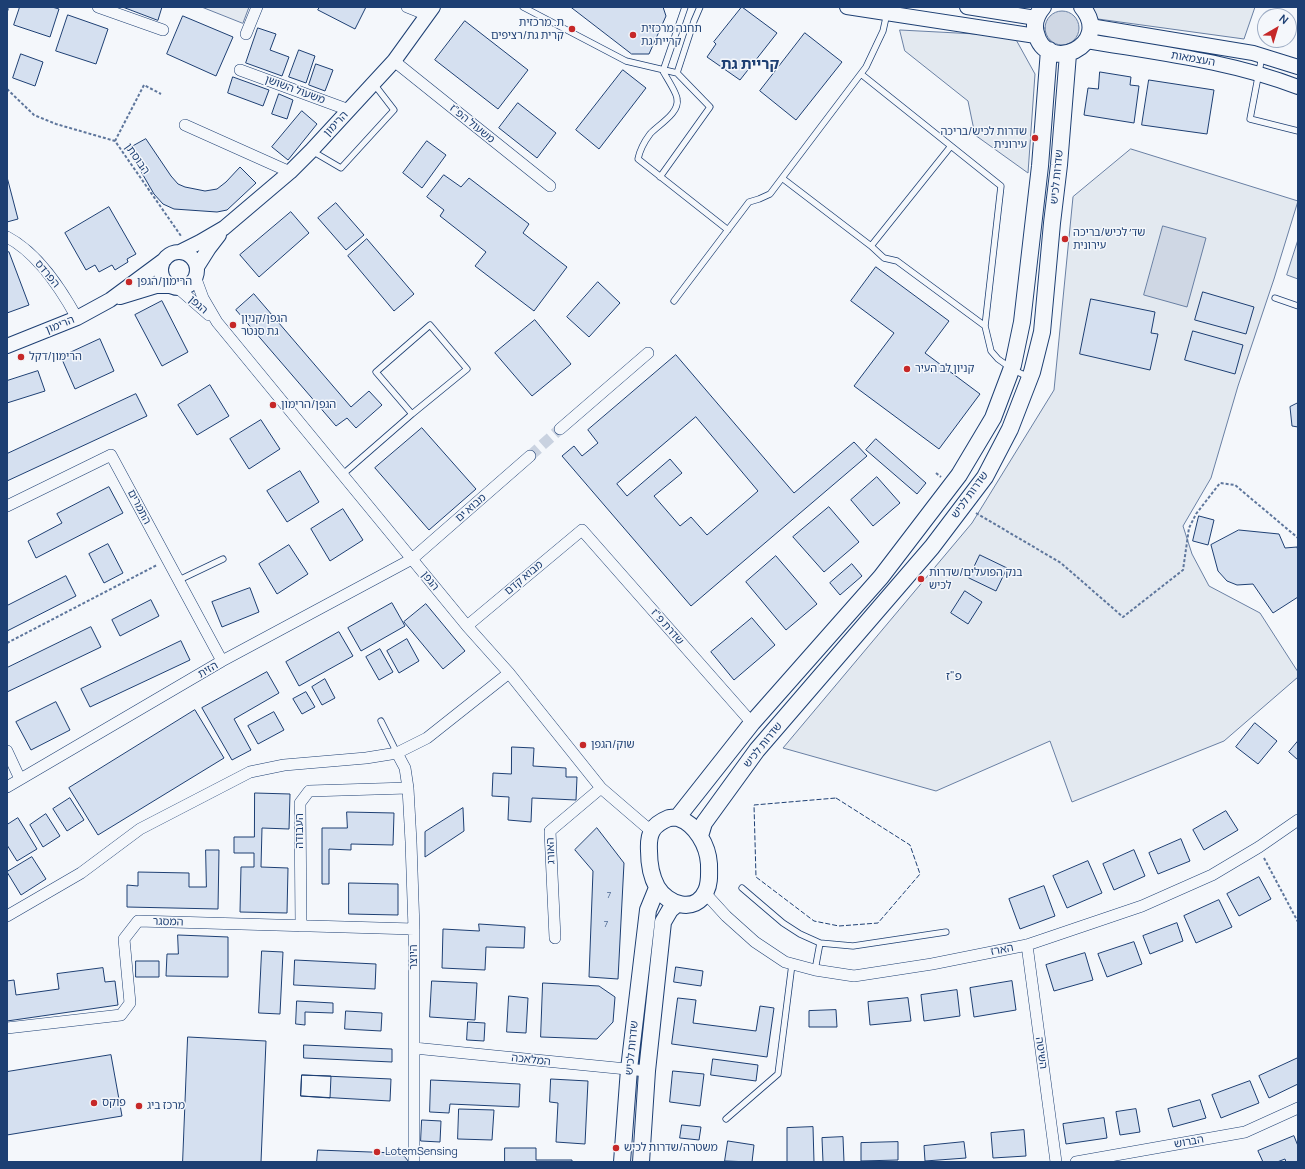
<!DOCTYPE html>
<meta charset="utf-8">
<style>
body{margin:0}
#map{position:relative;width:1305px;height:1169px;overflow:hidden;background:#f4f7fb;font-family:Manrope,sans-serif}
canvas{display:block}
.frame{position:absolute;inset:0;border:8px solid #1d3f73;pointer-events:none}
.north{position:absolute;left:1257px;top:8px;width:40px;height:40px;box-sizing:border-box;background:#f4f7fb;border:1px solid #9eadc5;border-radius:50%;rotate:38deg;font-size:11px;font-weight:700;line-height:16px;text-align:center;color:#1d3f73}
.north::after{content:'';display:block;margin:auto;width:14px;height:18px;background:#c62828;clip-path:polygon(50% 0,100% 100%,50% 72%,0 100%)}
</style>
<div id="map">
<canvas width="1305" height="1169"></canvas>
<div class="frame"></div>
<div class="north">N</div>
</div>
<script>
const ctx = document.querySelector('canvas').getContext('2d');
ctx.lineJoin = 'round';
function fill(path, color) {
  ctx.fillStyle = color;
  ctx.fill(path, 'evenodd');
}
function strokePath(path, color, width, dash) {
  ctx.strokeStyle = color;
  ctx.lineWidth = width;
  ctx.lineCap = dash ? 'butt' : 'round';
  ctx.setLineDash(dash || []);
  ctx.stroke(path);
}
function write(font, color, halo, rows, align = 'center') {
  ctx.font = font + ' Manrope,"Noto Sans Hebrew",sans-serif';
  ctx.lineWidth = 3;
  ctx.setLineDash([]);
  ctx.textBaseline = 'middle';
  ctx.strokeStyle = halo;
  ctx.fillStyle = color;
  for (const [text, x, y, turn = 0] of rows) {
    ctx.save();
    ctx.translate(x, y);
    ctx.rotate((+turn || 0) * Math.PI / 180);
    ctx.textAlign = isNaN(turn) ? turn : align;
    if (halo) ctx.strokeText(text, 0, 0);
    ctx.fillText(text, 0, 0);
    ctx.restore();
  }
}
const green = new Path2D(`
 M202,7H249L243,23Z
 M1092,7H1255L1244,39L1098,19Z
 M900,30L1014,36L1035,74L1028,173L975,135L968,101L905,51Z
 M1131,149L1298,201L1274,279L1238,386L1211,478L1183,526L1192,554L1209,586L1260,613L1298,672V677L1224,741L1072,802L1050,741L936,791L783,748L972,523L1054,390L1073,197Z
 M1298,240V279L1287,275Z`);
const water = new Path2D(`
 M1045 28a17 17 0 1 1 34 0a17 17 0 1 1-34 0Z
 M1163,226L1206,238L1187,307L1144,295Z`);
const building = new Path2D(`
 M20,7H52L59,9L50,37L14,25Z
 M123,7H162L158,20Z
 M320,7H366L355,29L318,10Z
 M571,7H663L666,16L649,54H632Z
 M742,7L777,33L740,80L707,57L716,44L714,42Z
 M68,15L108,29L96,64L56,51Z
 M183,16L233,37L216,76L167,54Z
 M465,21L528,70L498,109L435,60Z
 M258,28L276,34L270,50L289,57L282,76L246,63Z
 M805,33L842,62L796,120L760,91Z
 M299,50L315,56L306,83L289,77Z
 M21,54L43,62L35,86L13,78Z
 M316,64L333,70L325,91L309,85Z
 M623,70L646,88L599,149L576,130Z
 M1100,72L1131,77L1130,85L1139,86L1134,123L1084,115L1088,88L1098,89Z
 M233,77L269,90L263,106L228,93Z
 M1149,80L1214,90L1207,134L1142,125Z
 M279,94L293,100L287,119L272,114Z
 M518,103L556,133L537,158L499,128Z
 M302,111L317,124L288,160L272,147Z
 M146,139L171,176L178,184L185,187L205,191L217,189L226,182L240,167L256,183L227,210L217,212L174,209L163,204L154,194L128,149Z
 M427,141L446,155L422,188L403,173Z
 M444,175L461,187L469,178L529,224L523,233L567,267L534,311L475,266L486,252L440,216L444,210L427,197Z
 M7,177L18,219L7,222Z
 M336,203L364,235L346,250L318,218Z
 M109,207L136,254L127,259L128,262L115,270L112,265L99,272L95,265L86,270L65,233Z
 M291,212L309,233L259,277L240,255Z
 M367,239L414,294L394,311L348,256Z
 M9,252L29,305L7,313V253Z
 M876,267L949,321L925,353L980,394L939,449L854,386L894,333L851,301Z
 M598,282L620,303L589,337L567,317Z
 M1203,292L1254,307L1246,334L1195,320Z
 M254,294L351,407L369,391L382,405L356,428L347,418L336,426L236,310Z
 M1091,299L1155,312L1151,333L1158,334L1150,370L1080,354Z
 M162,301L188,352L162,366L135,315Z
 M535,320L571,364L532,396L495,353Z
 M1193,331L1243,345L1235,374L1185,360Z
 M100,339L114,371L75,389L61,357Z
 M676,355L794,493L854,442L867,456L691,606L562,456L574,446L582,456L598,443L588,430ZM696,417L758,491L707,535L691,517L680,526L654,496L682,473L670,459L627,496L617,484Z
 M38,371L45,391L7,403V381Z
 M210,385L229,416L197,435L178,405Z
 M136,394L147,416L7,481V454Z
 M1298,403V427L1292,426L1290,407Z
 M261,420L280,449L249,469L230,439Z
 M422,428L476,489L429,530L375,468Z
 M876,439L926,483L917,494L866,450Z
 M300,471L319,502L287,522L267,491Z
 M877,477L900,503L873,526L851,500Z
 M109,487L123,513L36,558L28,541L62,523L57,514Z
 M829,507L859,542L824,572L793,537Z
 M343,509L363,540L330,561L311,529Z
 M1199,516L1214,520L1208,545L1193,541Z
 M1239,530L1279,534L1285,548L1297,547L1298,551V597L1273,613L1253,584L1237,585L1227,581L1218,571L1211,545Z
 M108,544L123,573L104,583L89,554Z
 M289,545L308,574L277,594L259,564Z
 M980,555L1007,568L996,591L969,578Z
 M776,556L817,604L786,630L746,582Z
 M852,564L862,576L840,595L830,583Z
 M66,576L76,596L7,631V606Z
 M250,588L259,612L222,627L212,602Z
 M965,591L982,602L968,624L951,613Z
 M151,600L159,616L120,636L112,620Z
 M392,603L405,626L361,651L348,628Z
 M426,604L465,651L443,669L404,622Z
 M752,618L775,645L734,680L711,652Z
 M91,627L101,647L7,692V668Z
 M339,632L353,656L299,686L286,662Z
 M407,639L419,661L399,673L387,651Z
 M181,641L190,660L90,707L81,689Z
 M380,649L393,672L379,680L366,657Z
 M267,672L279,693L234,719L251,750L232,760L202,708Z
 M325,679L335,698L322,705L312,687Z
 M306,692L315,707L302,714L293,699Z
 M56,702L70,730L31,750L16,722Z
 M195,710L224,758L98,835L69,788Z
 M274,712L284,730L258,744L248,726Z
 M1255,723L1277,741L1258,764L1236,747Z
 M1298,741V760L1289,752Z
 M512,747L534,748L533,766L566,768V777H577L576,800L532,798L531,822L508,820L509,797L492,796L493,773L511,774Z
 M255,793L290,794L289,829L262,828L261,867L288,868L287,913L240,912L241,867H254V853H234V837H254Z
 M70,798L84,820L67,831L53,809Z
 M463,808L464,831L425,857V832Z
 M1226,811L1238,830L1204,850L1193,830Z
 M347,812L394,813L393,845L351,844V850L329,849V884H322V828H347Z
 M46,814L60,836L43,847L30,825Z
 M18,818L37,849L17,861L7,845V825Z
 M597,828L624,863L618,979L589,977L593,871L575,850Z
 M1181,839L1190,861L1158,874L1149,853Z
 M206,850H219L218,909L127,907V885L138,886V872L189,873V887H206Z
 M1134,850L1145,876L1114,890L1103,864Z
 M32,857L46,879L21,895L7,872Z
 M1088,861L1102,893L1067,908L1053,876Z
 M1259,877L1271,899L1239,916L1227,894Z
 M349,883L398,884V915L349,914Z
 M1044,886L1055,916L1020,929L1009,899Z
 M1219,900L1232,927L1196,943L1184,916Z
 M1177,923L1183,941L1150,954L1143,936Z
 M479,924L525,927L524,948L486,947L485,970L442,968L443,929L479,931Z
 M178,935L228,937V977L166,976L167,954H178Z
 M1134,942L1142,964L1107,977L1098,954Z
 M262,951L283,952L280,1014L259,1013Z
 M1085,953L1093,980L1054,991L1046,965Z
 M295,960L376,964L375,989L294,985Z
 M136,961H159V977H136Z
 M676,967L703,971L701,986L674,982Z
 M103,968L105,982L115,981L118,1005L7,1021V981L14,980L16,995L59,989L57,974Z
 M432,981L477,983L475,1020L430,1017Z
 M1012,981L1016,1010L974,1017L970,988Z
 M543,983L599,986L615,997L613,1022L597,1039L541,1037Z
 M957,990L960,1016L924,1021L921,995Z
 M509,996L528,998L526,1033L507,1032Z
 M678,998L696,1000L693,1023L756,1031L760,1006L774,1008L767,1057L672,1044Z
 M908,998L911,1021L870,1025L868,1002Z
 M297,1001L333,1003V1013L305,1012V1025L296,1024Z
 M836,1010L837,1027H809V1011Z
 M346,1011L382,1013L381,1031L345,1029Z
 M468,1022L485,1023L484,1041L467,1040Z
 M188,1037L266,1041L261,1162H183Z
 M304,1045L392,1049V1062L304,1058Z
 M111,1055L122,1116L7,1135V1072Z
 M1298,1058V1084L1269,1098L1259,1076Z
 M713,1059L758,1065L756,1081L711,1075Z
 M673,1071L704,1074L700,1106L670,1102Z
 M302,1075L391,1079L390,1101L301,1096Z
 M302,1075L331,1076L330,1098L301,1096Z
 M551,1079L588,1081L585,1144L556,1142L558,1103L550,1102Z
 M431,1080L520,1084L519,1107L450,1104L449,1113L430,1112Z
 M1250,1081L1259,1103L1221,1118L1212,1095Z
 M1200,1100L1206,1118L1173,1127L1168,1109Z
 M459,1109L494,1110L492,1140L458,1139Z
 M1136,1109L1140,1132L1120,1135L1116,1112Z
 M1104,1118L1107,1138L1066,1144L1063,1124Z
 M422,1120L441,1121L440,1142L421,1141Z
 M682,1125L701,1127L699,1140L680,1138Z
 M813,1127L814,1162H787V1128Z
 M1024,1130L1026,1156L993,1158L991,1133Z
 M1294,1136L1298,1146V1162H1286L1285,1159L1277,1162H1263L1258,1151Z
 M843,1137L844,1162H823L822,1138Z
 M728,1141L754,1145L752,1162L725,1161Z
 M898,1142V1160L861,1161V1143Z
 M964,1142L966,1158L925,1161L924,1146Z
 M505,1148H536V1160H572V1162H505Z
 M318,1150L396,1153L404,1156L409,1162H317Z`);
const minorTunnel = new Path2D(`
 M530,456L560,429`);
const path = new Path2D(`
 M7,11L9,7
 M7,89L34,115L56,124L115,141L181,236
 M115,141L144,85L161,94
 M936,473L941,477
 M976,513L1061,563L1123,617L1183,570L1189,528L1196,514L1220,483L1235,485L1298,538
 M7,643L157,565
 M1264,858L1298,922`);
const service = new Path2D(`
 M523,7L626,61L677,73
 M685,7L663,71C666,77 677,93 677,99C680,113 658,125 650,134C644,142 640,149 638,159L728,230
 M1262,56L1250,119L1298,131
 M861,74L1001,186L985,326L991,351L998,359L1012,369L1028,377
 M312,151L341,168L394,110L374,84
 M660,177L710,107L677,73L694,21L700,7
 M782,178L871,246L884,258L897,261L985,326
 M871,246L951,146
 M1275,298L1298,306
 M674,301L749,202L759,199L770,194L866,67L883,31L887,13
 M342,475L412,414L467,369L430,325L376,372L412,414
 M179,580L223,559
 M381,721L397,753
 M742,888L783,923L800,934L820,943L853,946L946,932
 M815,970L820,943
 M726,1119L778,1074L792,964`);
const minor = new Path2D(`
 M98,7L163,30
 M407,7L427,15
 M246,34L257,7
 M394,61L550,186
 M240,70L349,110
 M185,125L290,172
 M7,237C38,253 61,289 77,318
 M196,279L203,298L217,322L467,626L509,673L601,788L651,831
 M179,289L209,315
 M560,429L648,353
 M7,506L111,455L222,661
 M467,626L582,530L752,723
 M7,751L20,779
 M397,753L405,768L408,788L411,842L414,929V1162
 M7,787L222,661L412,559L530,456
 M705,893L726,916L755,942L785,962L815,970L854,976L932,964L1027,945L1142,906L1212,875L1259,847L1298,820
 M7,916L81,873L140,829L250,772L284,765L366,758L397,753L427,738L509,673
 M301,926L300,803L309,791L408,788
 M555,938L550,831L601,788
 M1027,945L1056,1162
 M7,1028L121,1015L130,1003L124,939L138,921L414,929
 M414,1048L647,1071
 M1076,1162L1245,1132L1298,1108`);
const tertiary = new Path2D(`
 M847,7L1036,36
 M967,7L1036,18
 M1090,26L1253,53L1298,67
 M1087,41C1158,53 1230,61 1298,87
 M161 270a18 18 0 1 1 36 0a18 18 0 1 1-36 0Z
 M180,252L200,242L224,228L290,172L311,151L394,61L433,7
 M197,267L209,248L219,235
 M120,297L156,286H170
 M7,346L77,318L110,300L164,260`);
const secondary = new Path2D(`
 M1043,7C1037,14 1033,23 1036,33C1046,76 1114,45 1082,7
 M669,818C672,818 675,817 678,818C696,824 708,846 709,864C709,874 710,883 706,891C695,915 667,904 657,887C651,876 649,863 649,851C648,833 652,825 669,818Z
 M677,818L752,723L881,577L959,475L993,418L1013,365L1022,322L1040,166L1049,50
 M700,836L704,823L757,750L932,547L985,477L1010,429L1032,372L1042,332L1052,223L1059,165L1068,54
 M622,1162L629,1069L648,910L657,888
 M641,1162L647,1071L663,922L670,910L677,904`);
const fence = new Path2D(`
 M836,798L910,845L920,874L878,923L839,926L814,921L756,877L754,805Z`);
const markers = [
 [572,29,4,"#c62828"],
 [633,35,4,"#c62828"],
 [1035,138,4,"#c62828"],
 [1065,239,4,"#c62828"],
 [129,282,4,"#c62828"],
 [233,325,4,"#c62828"],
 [21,357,4,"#c62828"],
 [907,369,4,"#c62828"],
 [273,405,4,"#c62828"],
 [921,579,4,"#c62828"],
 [583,745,4,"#c62828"],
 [94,1103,4,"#c62828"],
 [139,1106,4,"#c62828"],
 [616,1148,4,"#c62828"],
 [377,1152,4,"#c62828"]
];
const numberNames = [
 ["7",609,895],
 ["7",606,924]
];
const poiNames = [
 ["ת. מרכזית",564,23,"right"],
 ["קרית גת/רציפים",564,36,"right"],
 ["תחנה מרכזית",641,29],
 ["קריית גת",641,42],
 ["שדרות לכיש/בריכה",1027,132,"right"],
 ["עירונית",1027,145,"right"],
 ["שד׳ לכיש/בריכה",1073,233],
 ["עירונית",1073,246],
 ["הרימון/הגפן",137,282],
 ["הגפן/קניון",241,319],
 ["גת סנטר",241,332],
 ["הרימון/דקל",29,357],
 ["קניון לב העיר",915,369],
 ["הגפן/הרימון",281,405],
 ["בנק הפועלים/שדרות",929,573],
 ["לכיש",929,586],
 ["שוק/הגפן",591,745],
 ["פוקס",102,1103],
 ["מרכז ביג",147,1106],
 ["משטרה/שדרות לכיש",624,1148],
 ["LotemSensing",385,1152]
];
const streetNames = [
 ["העצמאות",1193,59,10],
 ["משעול השושן",295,90,20],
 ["הרימון",336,124,-47],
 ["משעול הפ\"ז",472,124,39],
 ["הבוסתן",137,159,55],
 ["שדרות לכיש",1057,177,-84],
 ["הפרדס",47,274,50],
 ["הגפן",198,305,41],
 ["הרימון",60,325,-22],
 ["שדרות לכיש",970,495,-54],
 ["התמרים",139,507,62],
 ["מבוא ים",471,508,-41],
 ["מבוא קדם",524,578,-40],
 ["הגפן",430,581,51],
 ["שדרת פ\"ז",667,627,49],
 ["הזית",208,670,-30],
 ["שדרות לכיש",763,745,-51],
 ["העבודה",300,831,-90],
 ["האורג",551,851,-92],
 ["המסגר",168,922,2],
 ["הארז",1002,950,-11],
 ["היוצר",414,957,-90],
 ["שדרות לכיש",632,1048,-84],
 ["השיטה",1041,1053,82],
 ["המלאכה",531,1060,6],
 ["הברוש",1189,1142,-10]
];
const neighbourhoodNames = [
 ["פ\"ז",954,677]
];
const districtNames = [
 ["קריית גת",750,65]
];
fill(green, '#e3e9f0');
strokePath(green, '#687fa3', 1);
fill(water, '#cfd7e4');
strokePath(water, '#687fa3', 1);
fill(building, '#d5e0f0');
strokePath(building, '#1d3f73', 1);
strokePath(minorTunnel, '#c9d2e0', 11, [11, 5.5]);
strokePath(service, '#1d3f73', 7);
strokePath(minor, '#1d3f73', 12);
strokePath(tertiary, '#1d3f73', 16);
strokePath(secondary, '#1d3f73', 18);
strokePath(path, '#5e769c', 2, [3, 2]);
strokePath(service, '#f4f7fb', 5.5);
strokePath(minor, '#f4f7fb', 11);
strokePath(tertiary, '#f4f7fb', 14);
strokePath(secondary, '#f4f7fb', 16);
strokePath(fence, '#1d3f73', 1, [5, 2]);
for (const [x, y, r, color] of markers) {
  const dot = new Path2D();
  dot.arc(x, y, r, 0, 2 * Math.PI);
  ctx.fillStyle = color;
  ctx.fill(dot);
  strokePath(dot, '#f4f7fb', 1.5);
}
write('9px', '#4b6792', null, numberNames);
write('11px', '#1d3f73', '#f4f7fb', poiNames, 'left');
write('11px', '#1d3f73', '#f4f7fb', streetNames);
write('12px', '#1d3f73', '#f4f7fb', neighbourhoodNames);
write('bold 15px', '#1d3f73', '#f4f7fb', districtNames);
</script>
